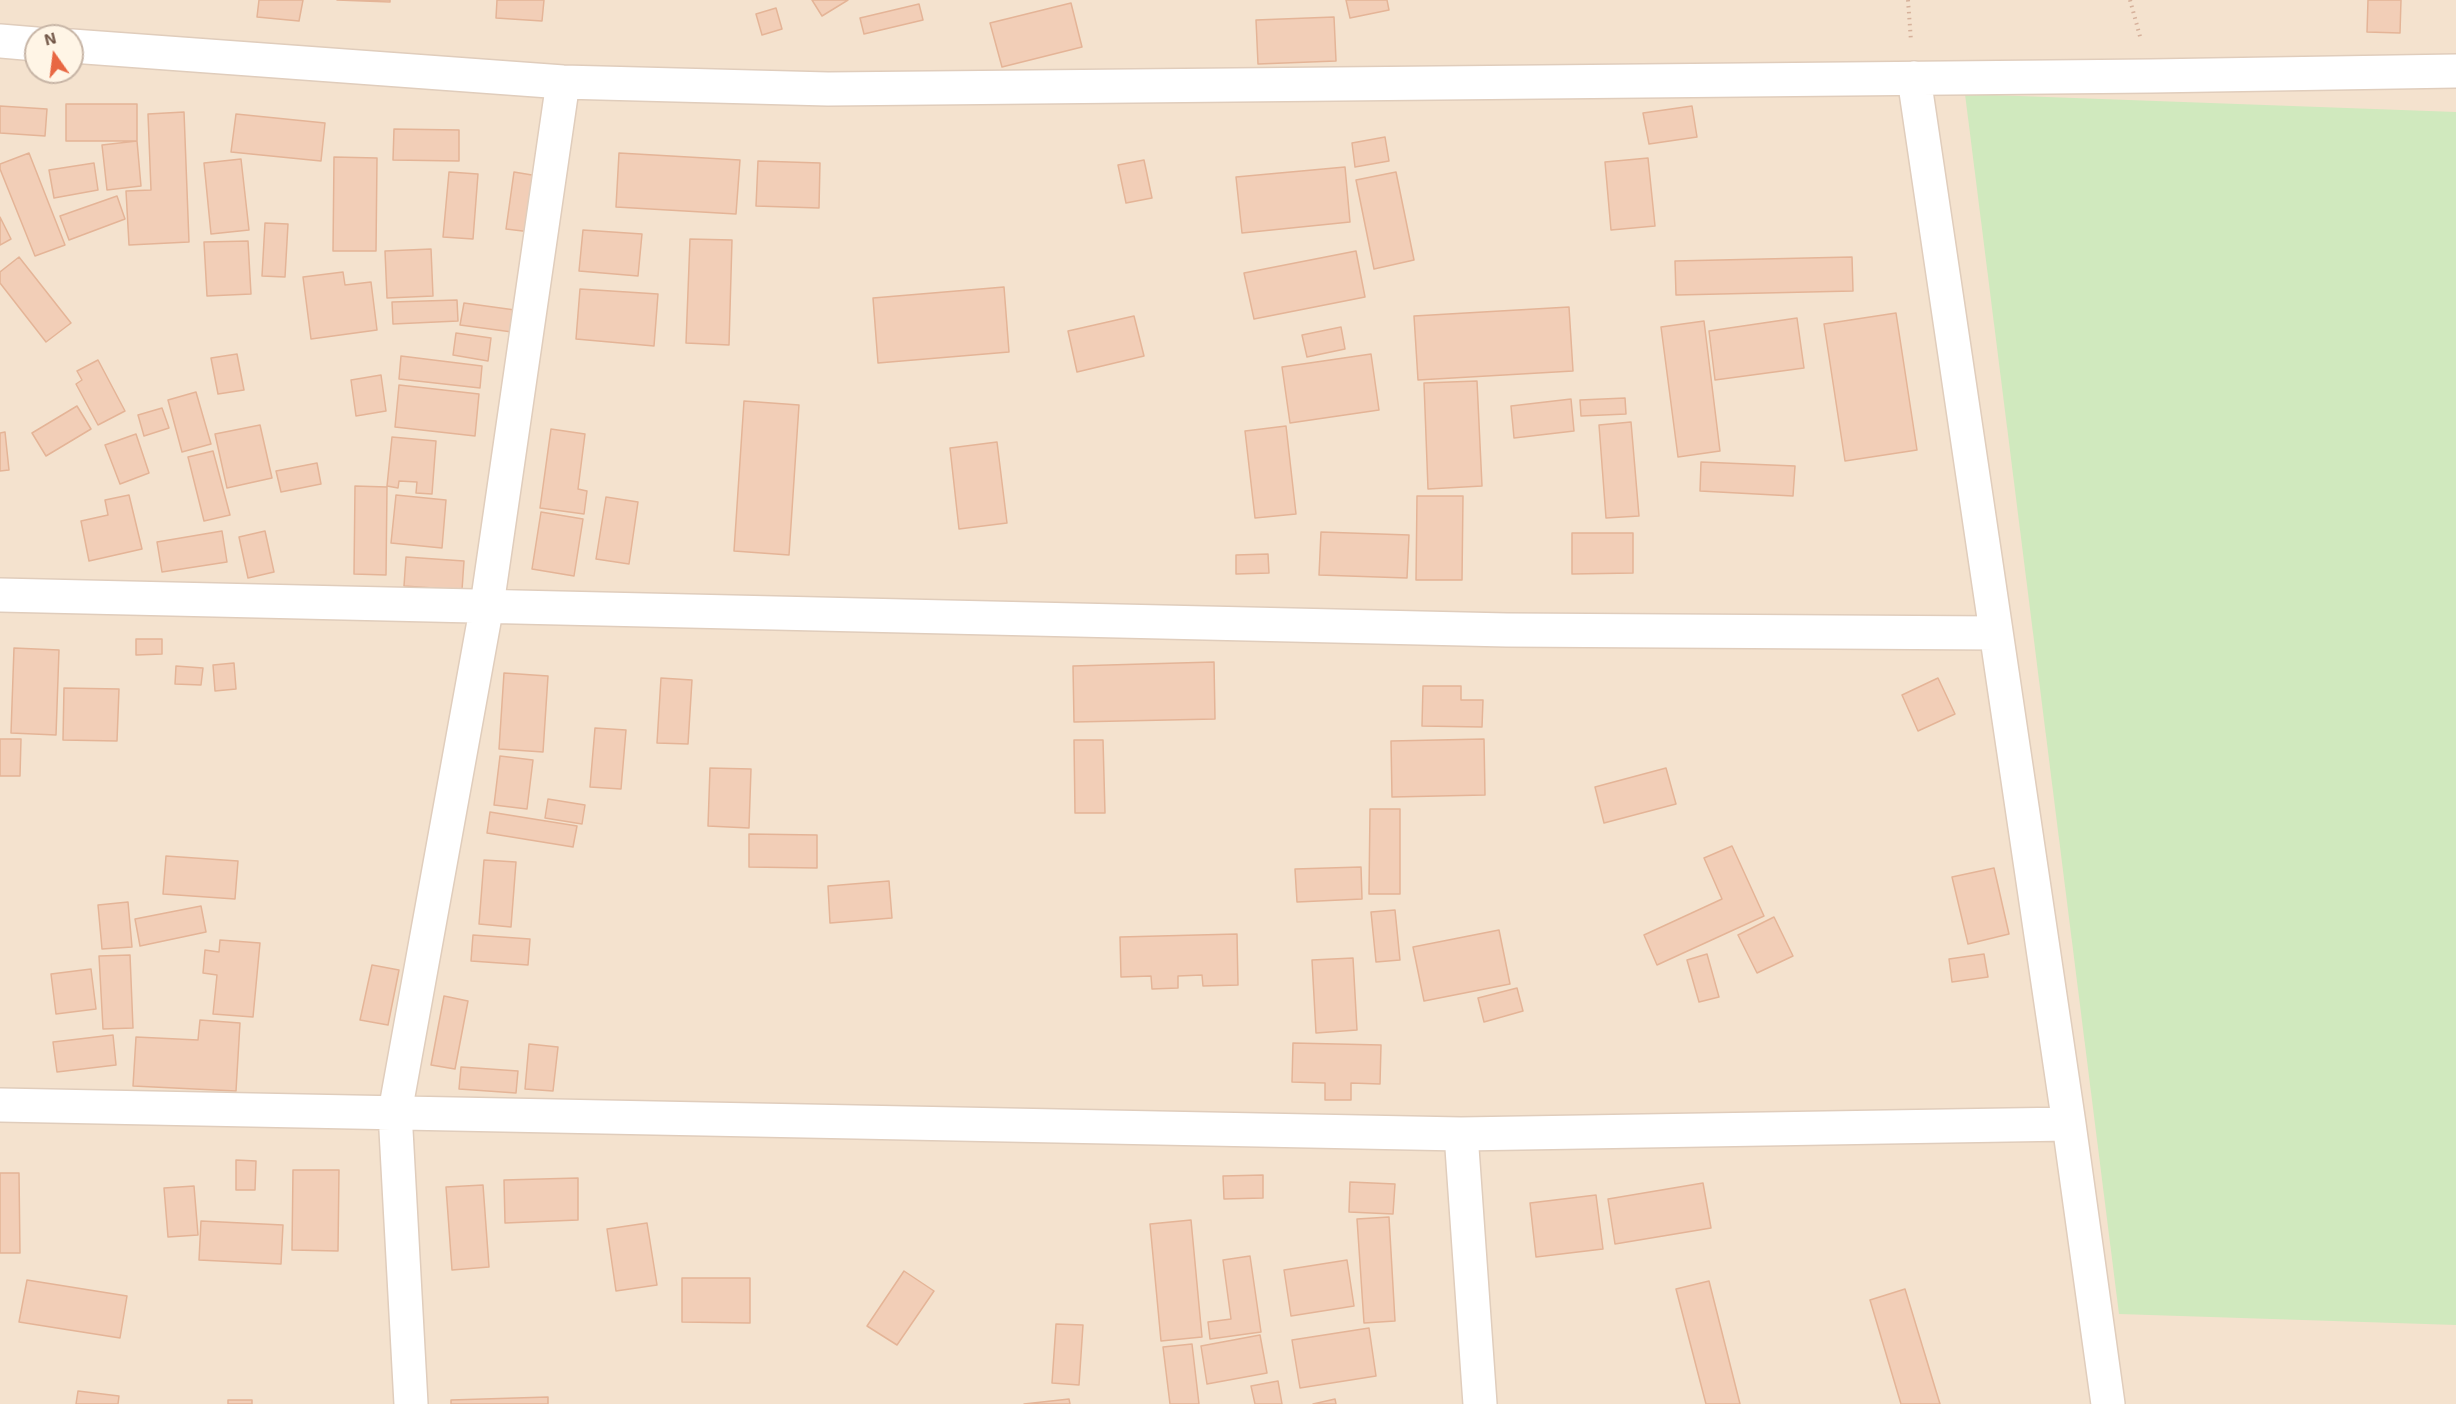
<!DOCTYPE html>
<style>
body{margin:0}
#map{position:relative;width:2456px;height:1404px;overflow:hidden;background:#fcf1df;font-family:"Exo 2",sans-serif}
canvas{display:block}
.north{position:absolute;left:24px;top:24px;width:60px;height:60px;box-sizing:border-box;background:#fff5e6;border:2px solid #c7b5a6;border-radius:50%;rotate:346deg;font-size:16px;font-weight:700;line-height:24px;text-align:center;color:#725647}
.north::after{content:'';display:block;margin:auto;width:21px;height:27px;background:#e86743;clip-path:polygon(50% 0,100% 100%,50% 72%,0 100%)}
</style>
<div id="map">
<canvas width="2456" height="1404"></canvas>
<div class="north">N</div>
</div>
<script>
const ctx = document.querySelector('canvas').getContext('2d');
ctx.lineJoin = 'round';
function fill(path, color) {
  ctx.fillStyle = color;
  ctx.fill(path, 'evenodd');
}
function strokePath(path, color, width, dash) {
  ctx.strokeStyle = color;
  ctx.lineWidth = width;
  ctx.lineCap = dash ? 'butt' : 'round';
  ctx.setLineDash(dash || []);
  ctx.stroke(path);
}
const residential = new Path2D(`
 M0,0H2456V1404H0ZM36,36H72V72H36Z`);
const green = new Path2D(`
 M1965,94L2456,112V1325L2119,1314Z`);
const building = new Path2D(`
 M259,0H303L299,21L257,17Z
 M337,0H390V2Z
 M497,0H544L542,21L496,18Z
 M812,0H848L822,16Z
 M1346,0H1387L1389,10L1350,18Z
 M2368,0H2401L2400,33L2367,32Z
 M1071,3L1082,47L1002,67L990,23Z
 M919,4L923,20L864,34L860,18Z
 M776,8L782,29L762,35L756,14Z
 M1334,17L1336,61L1258,64L1256,20Z
 M66,104H137V141H66Z
 M0,106L47,109L45,136L0,133Z
 M1692,106L1697,137L1649,144L1643,113Z
 M184,112L189,242L129,245L126,191L151,190L148,114Z
 M236,114L325,123L321,161L231,152Z
 M394,129L459,130V161L393,160Z
 M1385,137L1389,161L1355,167L1352,143Z
 M137,141L141,186L107,190L102,145Z
 M29,153L65,245L35,256L0,169V164Z
 M619,153L740,160L736,214L616,207Z
 M334,157L377,158L376,251H333Z
 M1648,158L1655,226L1611,230L1605,162Z
 M241,159L249,230L211,234L204,163Z
 M1144,160L1152,198L1126,203L1118,165Z
 M758,161L820,163L819,208L756,206Z
 M94,163L98,190L54,198L49,170Z
 M1345,167L1350,222L1242,233L1236,177Z
 M449,172L478,174L473,239L443,237Z
 M514,172L538,176L531,232L506,229Z
 M1396,172L1414,260L1374,269L1356,180Z
 M117,196L125,219L69,240L60,216Z
 M0,217L11,239L0,245Z
 M265,223L288,224L285,277L262,276Z
 M583,230L642,234L638,276L579,271Z
 M690,239L732,240L729,345L686,343Z
 M248,241L251,294L207,296L204,242Z
 M431,249L433,296L387,298L385,251Z
 M1356,251L1365,297L1254,319L1244,273Z
 M19,257L71,323L46,342L0,283V272Z
 M1852,257L1853,291L1676,295L1675,261Z
 M343,272L345,285L371,282L377,330L311,339L303,277Z
 M1004,287L1009,352L878,363L873,298Z
 M580,289L658,294L654,346L576,339Z
 M457,300L458,321L393,324L392,302Z
 M464,303L515,310L512,332L460,325Z
 M1569,307L1573,371L1418,380L1414,316Z
 M1896,313L1917,450L1845,461L1824,324Z
 M1134,316L1144,356L1077,372L1068,331Z
 M1797,318L1804,368L1715,380L1709,331Z
 M1704,321L1720,451L1678,457L1661,327Z
 M1341,327L1345,349L1307,357L1302,335Z
 M456,333L491,338L488,361L453,355Z
 M237,354L244,390L218,394L211,358Z
 M1371,354L1379,410L1290,423L1282,367Z
 M401,356L482,366L480,388L399,379Z
 M98,360L125,411L98,425L76,384L82,380L77,371Z
 M381,375L386,411L356,416L351,380Z
 M1477,381L1482,486L1428,489L1424,383Z
 M399,385L479,394L475,436L395,427Z
 M196,392L211,444L182,452L168,400Z
 M1625,398L1626,414L1581,416L1580,400Z
 M1571,399L1574,431L1514,438L1511,406Z
 M744,401L799,405L789,555L734,551Z
 M77,406L91,429L46,456L32,433Z
 M162,408L169,428L144,436L138,415Z
 M1631,422L1639,516L1606,518L1599,425Z
 M260,425L272,478L227,488L215,434Z
 M1286,426L1296,514L1255,518L1245,431Z
 M551,429L585,434L578,489L587,491L584,514L540,508Z
 M5,432L9,470L0,471V433Z
 M136,434L149,473L120,484L105,445Z
 M392,437L436,441L432,494L416,493L417,482L399,481L398,488L387,486Z
 M997,442L1007,523L959,529L950,448Z
 M213,451L230,515L204,521L188,457Z
 M1701,462L1795,466L1793,496L1700,491Z
 M317,463L321,484L281,492L276,471Z
 M355,486L387,487L386,575L354,574Z
 M129,495L142,549L89,561L81,521L108,515L105,500Z
 M396,495L446,500L442,548L391,543Z
 M1417,496H1463L1462,580H1416Z
 M606,497L638,502L629,564L596,559Z
 M541,512L583,519L574,576L532,569Z
 M222,531L227,562L162,572L157,542Z
 M265,531L274,572L248,578L239,537Z
 M1321,532L1409,535L1407,578L1319,575Z
 M1572,533H1633V573L1572,574Z
 M1268,554L1269,573L1236,574V555Z
 M406,557L464,561L462,590L404,586Z
 M136,639H162V654L136,655Z
 M14,648L59,650L56,735L11,733Z
 M1214,662L1215,719L1074,722L1073,666Z
 M234,663L236,689L215,691L213,665Z
 M176,666L203,668L201,685L175,684Z
 M504,673L548,676L543,752L499,749Z
 M661,678L692,680L688,744L657,743Z
 M1938,678L1955,714L1918,731L1902,695Z
 M1423,686H1461V700H1483L1482,727L1422,726Z
 M64,688L119,689L117,741L63,740Z
 M595,728L626,730L621,789L590,787Z
 M0,739H21L20,776H0Z
 M1484,739L1485,795L1392,797L1391,741Z
 M1074,740H1103L1105,813H1075Z
 M500,756L533,760L527,809L494,805Z
 M710,768L751,769L749,828L708,826Z
 M1666,768L1676,804L1604,823L1595,787Z
 M548,799L585,805L582,824L545,818Z
 M1370,809H1400V894H1369Z
 M490,812L577,826L573,847L487,833Z
 M749,834L817,835V868L749,867Z
 M1732,846L1764,916L1657,965L1644,935L1722,899L1704,858Z
 M166,856L238,861L235,899L163,894Z
 M484,860L516,862L511,927L479,924Z
 M1361,867L1362,899L1297,902L1295,869Z
 M1994,868L2009,934L1968,944L1952,877Z
 M889,881L892,918L830,923L828,886Z
 M128,902L132,947L102,949L98,905Z
 M201,906L206,932L140,946L135,919Z
 M1395,910L1400,960L1376,962L1371,912Z
 M1774,917L1793,956L1757,973L1738,935Z
 M1499,930L1510,984L1424,1001L1413,947Z
 M1237,934L1238,985L1203,986L1202,975L1178,976V988L1152,989L1151,976L1121,977L1120,937Z
 M473,935L530,939L528,965L471,961Z
 M220,940L260,943L253,1017L213,1014L217,975L203,973L205,950L219,952Z
 M1707,954L1719,997L1699,1002L1687,960Z
 M1984,954L1988,977L1952,982L1949,959Z
 M130,955L133,1028L103,1029L99,956Z
 M1353,958L1357,1030L1316,1033L1312,960Z
 M372,965L399,970L388,1025L360,1020Z
 M91,969L96,1009L56,1014L51,974Z
 M1517,988L1523,1011L1484,1022L1478,998Z
 M444,996L468,1001L455,1069L431,1065Z
 M200,1020L240,1023L236,1091L133,1086L136,1037L198,1040Z
 M113,1035L116,1065L57,1072L53,1042Z
 M1293,1043L1381,1045L1380,1084L1351,1083V1100H1325V1083L1292,1082Z
 M529,1044L558,1047L553,1091L525,1089Z
 M461,1067L518,1071L516,1093L459,1089Z
 M236,1160L256,1161L255,1190H236Z
 M293,1170H339L338,1251L292,1250Z
 M0,1173H19L20,1253H0Z
 M1263,1175V1198L1224,1199L1223,1176Z
 M578,1178V1220L505,1223L504,1180Z
 M1350,1182L1395,1184L1393,1214L1349,1212Z
 M1703,1183L1711,1228L1615,1244L1608,1199Z
 M483,1185L489,1267L452,1270L446,1187Z
 M194,1186L198,1235L168,1237L164,1188Z
 M1596,1195L1603,1249L1536,1257L1530,1203Z
 M1389,1217L1395,1321L1364,1323L1357,1219Z
 M1191,1220L1202,1337L1161,1341L1150,1224Z
 M201,1221L283,1225L281,1264L199,1260Z
 M647,1223L657,1285L616,1291L607,1229Z
 M1250,1256L1261,1332L1210,1339L1208,1322L1231,1319L1223,1260Z
 M1347,1260L1354,1306L1291,1316L1284,1270Z
 M904,1271L934,1291L897,1345L867,1326Z
 M682,1278H750V1323L682,1322Z
 M27,1280L127,1296L120,1338L19,1322Z
 M1709,1281L1740,1404H1706L1676,1289Z
 M1905,1289L1940,1404H1901L1870,1300Z
 M1056,1324L1083,1325L1079,1385L1052,1383Z
 M1369,1328L1376,1376L1300,1388L1292,1340Z
 M1260,1335L1267,1373L1207,1384L1201,1346Z
 M1192,1344L1199,1404H1170L1163,1347Z
 M1278,1381L1282,1404H1255L1251,1386Z
 M78,1391L119,1396L118,1404H76Z
 M548,1397V1404H451V1400Z
 M1069,1399L1070,1404H1024Z
 M1335,1399L1336,1404H1313Z
 M228,1400H252V1404H228Z`);
const path = new Path2D(`
 M1908,0L1911,41
 M2130,0L2141,40`);
const minor = new Path2D(`
 M0,41L36,44
 M72,46L563,82L828,89L2151,76L2456,71
 M1914,78L2069,1124L2108,1404
 M0,595L1507,630L1996,633
 M0,1105L1461,1134L2069,1124
 M1461,1134L1480,1404
 M411,1404L395,1112L487,605L563,82`);
fill(residential, '#f4e2ce');
fill(green, '#d0e9be');
fill(building, '#f2ceb7');
strokePath(building, '#e4b497', 1.5);
strokePath(minor, '#e0cdbc', 36);
strokePath(path, '#d6b19b', 4, [1.5, 4.5]);
strokePath(minor, '#fff', 33);
</script>
